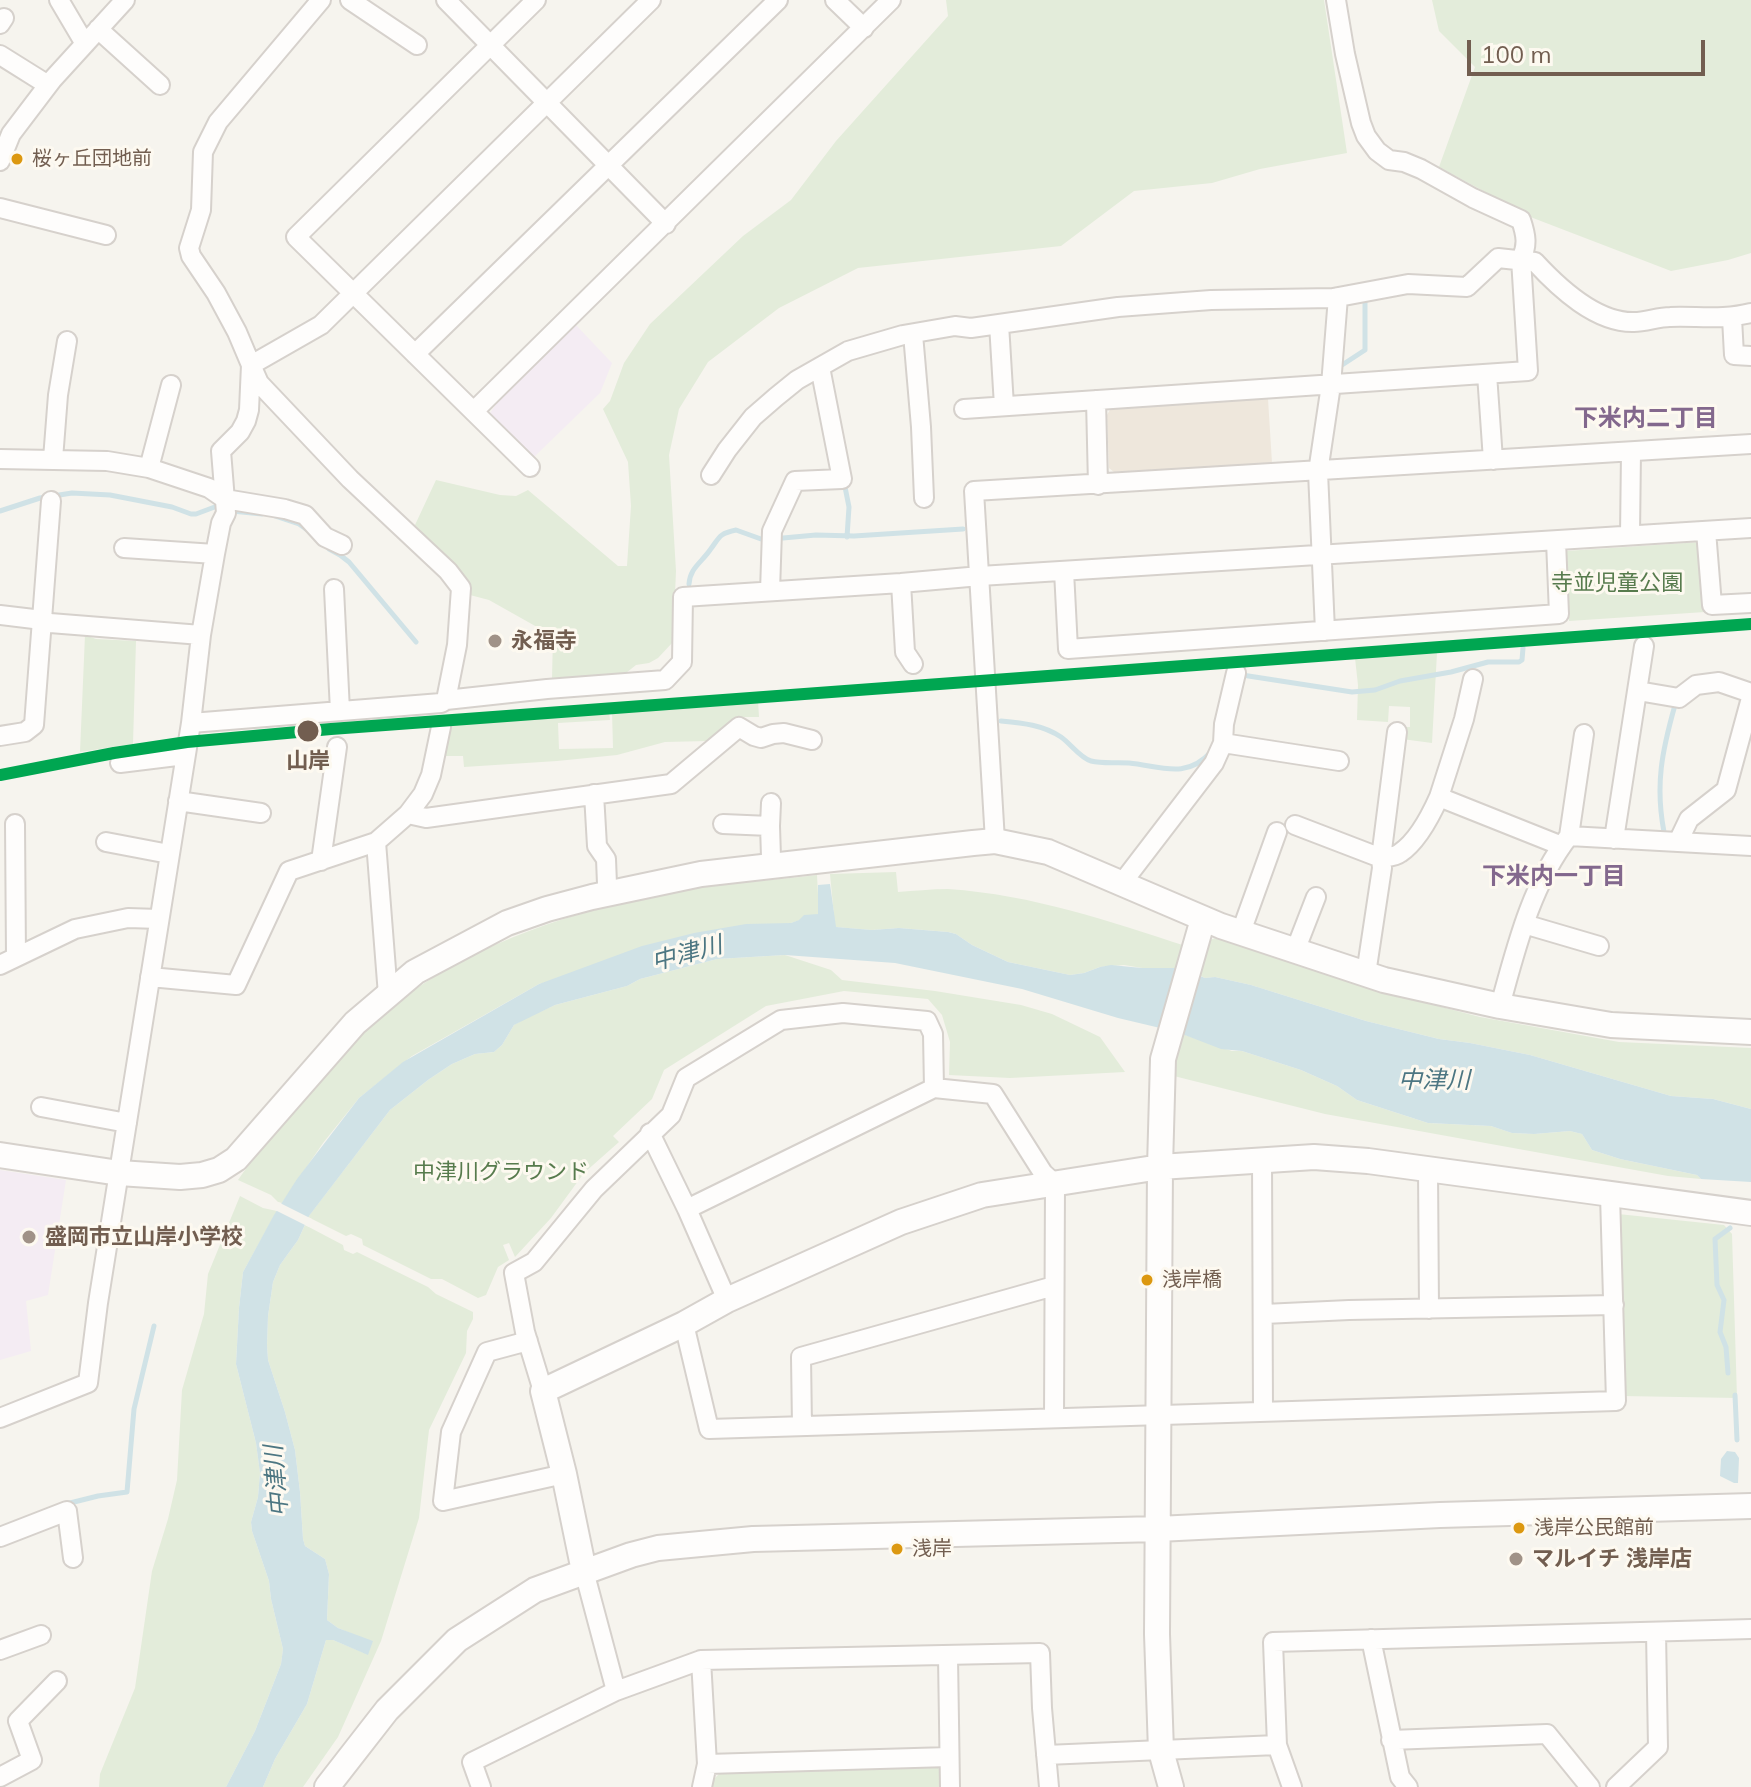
<!DOCTYPE html>
<meta charset="utf-8">
<style>
body{margin:0}
#map{position:relative;width:1751px;height:1787px;overflow:hidden;background:#f6f4ee;font-family:Mulish,sans-serif}
canvas{display:block}
.scale{position:absolute;left:1467px;top:40px;width:238px;height:36px;box-sizing:border-box;border:4px solid #725e50;border-top:0;padding-left:10px;font-size:24px;line-height:28px;white-space:nowrap;color:#725e50;-webkit-text-stroke:6px #fdf9f0;paint-order:stroke}
</style>
<div id="map">
<canvas width="1751" height="1787"></canvas>
<div class="scale">100 m</div>
</div>
<script>
const ctx = document.querySelector('canvas').getContext('2d');
ctx.lineJoin = 'round';
function fill(path, color) {
  ctx.fillStyle = color;
  ctx.fill(path, 'evenodd');
}
function strokePath(path, color, width, dash) {
  ctx.strokeStyle = color;
  ctx.lineWidth = width;
  ctx.lineCap = dash ? 'butt' : 'round';
  ctx.setLineDash(dash || []);
  ctx.stroke(path);
}
function write(font, color, halo, rows, align = 'center') {
  ctx.font = font + ' Mulish,"Noto Sans JP",sans-serif';
  ctx.lineWidth = 6;
  ctx.setLineDash([]);
  ctx.textBaseline = 'middle';
  ctx.strokeStyle = halo;
  ctx.fillStyle = color;
  for (const [text, x, y, turn = 0] of rows) {
    ctx.save();
    ctx.translate(x, y);
    ctx.rotate((+turn || 0) * Math.PI / 180);
    ctx.textAlign = isNaN(turn) ? turn : align;
    if (halo) ctx.strokeText(text, 0, 0);
    ctx.fillText(text, 0, 0);
    ctx.restore();
  }
}
const residential = new Path2D(`
 M1268,399L1272,463L1114,472L1109,468L1107,415L1111,408Z`);
const education = new Path2D(`
 M575,324L612,363L600,393L532,459L488,416L499,400L516,381Z
 M0,1170L66,1180L48,1295L26,1301L31,1351L0,1360Z`);
const green = new Path2D(`
 M946,0H1324L1347,153L1260,169L1212,183L1134,191L1061,246L858,268L779,308L708,362L679,409L669,455L676,571L673,642L658,658L649,663L636,665L626,673L552,678L553,636L489,600L470,595L468,581L415,525L436,480L500,495L516,496L528,490L618,566H627L631,506L628,462L603,409L610,401L624,363L650,324L743,236L791,200L836,141L948,16Z
 M1432,0H1751V253L1728,260L1671,271L1533,218L1439,167L1475,67L1439,31Z
 M1700,542L1705,612L1569,621L1566,551Z
 M85,635L96,639L136,641L133,744L80,752Z
 M1437,653L1432,743L1402,739L1404,727H1410V707L1389,706L1388,722L1357,720L1358,685L1355,658Z
 M758,700L759,717H737L708,741L665,742L617,755L557,761L464,767L463,756H444L447,724L609,711L610,720L558,723L559,749L613,748L612,711Z
 M896,872L898,892C914,891 931,889 948,889C1034,895 1108,921 1189,947L1181,968H1142L1124,965L1100,967L1084,973L1070,975L1008,962L972,945L956,934L948,932L899,928L872,930L835,927L830,874Z
 M817,875L819,914L791,923L539,984L412,1056L359,1098L323,1143L282,1203L278,1202L271,1195L238,1180C253,1158 271,1138 287,1117C331,1064 378,1011 437,975C513,929 608,902 696,888C736,882 777,880 817,875Z
 M1215,938L1354,984L1480,1017L1619,1042L1751,1048V1109L1713,1099L1671,1096L1530,1055L1470,1043L1439,1039L1366,1021L1251,985L1215,977L1205,978L1194,973L1208,941Z
 M785,955L831,970L842,980L935,991L1021,1005L1052,1014L1100,1037L1125,1072L1010,1078L949,1075L950,1042L942,1015L928,999L844,991L766,1006L664,1070L652,1099L613,1136L619,1142L584,1173L551,1218L515,1257L509,1243L503,1245L509,1260L498,1267L486,1295L478,1298L442,1279H431L363,1245L362,1239L351,1234L346,1236L308,1217L390,1110L428,1080L452,1064L475,1054L494,1052L502,1045L514,1025L526,1018L555,1005L627,986L640,979L717,959Z
 M1177,1032L1232,1051H1242L1301,1070L1337,1086L1357,1100L1428,1123L1491,1126L1512,1133L1534,1134L1570,1131L1582,1134L1592,1150L1620,1159L1697,1175L1701,1179L1668,1176L1325,1114L1170,1075Z
 M240,1196L263,1208L277,1211L243,1272L239,1308L236,1364L256,1443L260,1473L258,1497L251,1522L252,1531L269,1581L271,1599L283,1649L281,1664L255,1731L226,1787H99L100,1774L135,1688L152,1571L168,1519L177,1480L182,1390L204,1314L208,1274Z
 M1618,1214L1724,1225L1732,1234L1737,1398L1622,1396Z
 M305,1225L343,1245L344,1250L353,1254L357,1252L428,1287L436,1294L473,1312V1319L467,1331L466,1353L429,1430L419,1518L381,1641L338,1737L303,1787H263L275,1759L307,1704L326,1640H333L367,1654L372,1642L338,1628L327,1620L329,1574L325,1559L305,1546L303,1539L300,1492L295,1450L285,1412L268,1360L267,1345L268,1316L273,1282L280,1265L298,1240Z
 M933,1765L941,1770L942,1787H713V1780L722,1771Z`);
const water = new Path2D(`
 M830,884L836,927L872,930L899,928L948,932L956,934L972,945L1008,962L1070,975L1084,973L1100,967L1111,965L1142,968H1181L1205,978L1215,977L1251,985L1366,1021L1439,1039L1470,1043L1530,1055L1671,1096L1713,1099L1751,1109V1182L1701,1179L1697,1175L1620,1159L1592,1150L1582,1134L1570,1131L1534,1134L1512,1133L1491,1126L1428,1123L1357,1100L1337,1086L1301,1070L1242,1051L1221,1049L1177,1032L1118,1018L1022,989L895,963L785,955L717,959L640,979L627,986L555,1005L514,1025L502,1045L494,1052L475,1054L452,1064L428,1080L390,1110L309,1216L298,1240L280,1265L273,1282L268,1316L267,1345L268,1360L285,1412L295,1450L300,1492L303,1539L305,1546L325,1559L329,1574L327,1620L338,1628L373,1641L368,1655L333,1640H326L307,1704L275,1759L263,1787H226L255,1731L281,1664L283,1649L271,1599L269,1581L252,1531L251,1522L258,1497L260,1473L256,1443L236,1364L239,1308L243,1272L274,1215L297,1179L359,1098L403,1062L539,984L642,946L694,933L746,924L791,923L799,920L804,915L818,914V885Z
 M1727,1451L1735,1452L1739,1458L1738,1483H1734L1720,1476L1721,1459Z`);
const pier = new Path2D(`
 M278,1202L312,1219L309,1227L273,1209Z`);
const stream = new Path2D(`
 M1339,367L1365,350V299
 M845,487L849,507L847,537
 M0,511L40,498L72,493L110,495L172,507L191,514H196L220,505
 M232,511L262,514
 M275,516L299,524L306,529
 M783,538L816,535L854,536L963,529
 M329,549L340,555L349,562L416,642
 M689,584C690,568 701,563 710,550C720,537 718,534 736,530L761,539
 M1242,675L1352,692L1375,690L1400,681L1451,672L1488,662H1519L1522,660L1523,648
 M1001,721C1023,723 1043,725 1061,737C1071,744 1080,758 1091,761C1103,764 1116,762 1129,763C1160,766 1186,780 1211,752
 M1664,832C1655,785 1662,751 1675,705
 M1728,1373L1726,1347L1720,1332L1724,1300L1717,1285L1715,1239L1730,1228
 M1735,1395L1737,1440
 M66,1504L98,1496L127,1492L134,1409L154,1326`);
const minor = new Path2D(`
 M59,0L85,44
 M350,0L417,45
 M446,0L666,224
 M835,0L864,28
 M0,24L4,18
 M98,29L160,85
 M0,55L48,85
 M0,161L11,134L52,80L125,0
 M0,208L106,235
 M1732,318L1734,355L1751,356
 M999,324L1004,406
 M913,334L921,427L924,498
 M415,354L778,0
 M1487,374L1493,460
 M1096,400L1098,485
 M964,409L1528,371L1521,259C1528,245 1526,235 1521,220L1473,198L1421,169L1404,162L1389,160L1377,151L1366,136L1361,123L1345,54L1336,0
 M474,411L891,0
 M0,459L107,461L149,468L209,488L225,499L285,509L305,515L325,537L342,545
 M53,459L58,395L67,341
 M530,467L296,237L536,0
 M149,468L171,385
 M711,475L727,450L753,417L776,397L797,380L848,351L903,335L955,326L971,328L1118,307L1211,300L1333,298L1408,284L1467,287L1498,258L1535,262C1559,288 1596,323 1634,322C1646,322 1658,317 1670,317C1698,316 1724,320 1751,313
 M1706,531L1712,605L1751,603
 M1630,535L1631,452
 M124,548L215,554
 M1064,571L1068,649L1559,614L1556,541
 M901,583L905,652L913,664
 M334,589L340,711
 M770,591L772,531L795,481L842,479L820,367
 M0,615L42,620L50,623L201,635
 M1325,631L1318,472L1331,385L1338,297
 M1638,691L1679,698L1696,685L1719,682L1751,693
 M446,700L457,645L461,588L448,571L350,479L259,383L251,365L321,325L651,0
 M191,723L441,703L446,700L547,689L665,680L682,662L683,597L901,583L980,576L1751,528
 M0,736L25,732L34,725L51,501
 M1223,743L1339,761
 M120,763L185,755
 M594,794L597,846L606,859L607,884
 M1439,797L1464,719L1473,679
 M178,801L261,813
 M408,814L426,818L671,784L739,727L754,736L761,738L773,734L784,733L812,740
 M15,824L16,957
 M723,824L770,826L771,857
 M1295,825L1381,858C1387,857 1395,857 1400,853C1418,841 1431,815 1439,797L1562,846
 M770,826L771,803
 M1569,836L1751,846
 M1614,839L1644,646
 M995,841L974,491L1751,444
 M106,842L169,854
 M376,842L388,995
 M1678,842L1689,819L1726,790L1751,698
 M321,861L337,747
 M1122,883L1214,763L1223,743L1224,724L1236,673
 M1524,924L1599,946
 M1241,932L1277,832
 M1295,951L1316,897
 M0,965L75,929L128,918L159,919
 M1366,974L1382,868L1381,858L1397,732
 M150,977L236,985L289,871L376,842L408,814L423,794L431,775L441,727
 M1500,1006C1516,948 1531,885 1569,836L1584,734
 M41,1107L127,1123
 M650,1133L687,1209L727,1300
 M1262,1159L1263,1412
 M1428,1170L1429,1309
 M687,1209L934,1088L993,1094L1043,1173L1055,1184L1054,1418
 M1264,1314L1349,1310L1614,1305
 M684,1324L709,1429L1616,1401L1610,1195
 M528,1341L487,1352L451,1432L443,1501L564,1474
 M543,1391L525,1332L514,1273L534,1262L594,1189L671,1115L686,1078L781,1020L843,1013L927,1021L933,1034L934,1088
 M0,1418L88,1383L98,1303L191,723L201,635L215,554L221,523L226,513L221,451L240,432L246,421L249,410L251,365L237,332L216,293L191,256L189,248L201,210L203,152L218,122L321,0
 M802,1426L801,1357L1054,1286
 M0,1537L67,1511L73,1558
 M584,1571L616,1691
 M1371,1639L1400,1777L1408,1787
 M0,1650L41,1635
 M948,1657L950,1787
 M701,1660L707,1764L702,1787
 M1391,1740L1547,1734L1590,1787
 M1046,1755L1277,1745
 M707,1764L949,1757
 M0,1777L32,1760L18,1721L57,1681
 M481,1787L472,1762L616,1691L701,1660L1040,1653L1042,1708L1049,1787
 M1292,1787L1277,1745L1273,1642L1751,1629
 M1616,1787L1658,1747L1656,1632`);
const tertiary = new Path2D(`
 M0,1155L119,1173L180,1177L202,1175L219,1170L236,1159L355,1023L415,972L507,923L547,909L592,897L701,874L973,843L995,841L1048,852L1221,926L1384,980L1500,1006L1611,1025L1751,1032
 M584,1571L564,1474L543,1391L684,1324L727,1300L901,1222L982,1195L1160,1167L1314,1157L1368,1161L1751,1213
 M327,1787L387,1710L457,1640L535,1590L631,1555L658,1548L753,1539L1158,1529L1440,1515L1751,1506
 M1171,1787L1161,1751L1157,1634L1160,1167L1163,1059L1203,919`);
const rail1 = new Path2D(`
 M0,775L114,753L187,742L331,729L1751,624`);
const markers = [
 [17,159,7,"#dc9810"],
 [495,641,8,"#a09287"],
 [308,731,12,"#725e50"],
 [29,1237,8,"#a09287"],
 [1147,1280,7,"#dc9810"],
 [1519,1528,7,"#dc9810"],
 [897,1549,7,"#dc9810"],
 [1516,1559,8,"#a09287"]
];
const busNames = [
 ["桜ヶ丘団地前",32,159],
 ["浅岸橋",1162,1280],
 ["浅岸公民館前",1534,1528],
 ["浅岸",912,1549]
];
const parkNames = [
 ["寺並児童公園",1617,583],
 ["中津川グラウンド",501,1172]
];
const poiNames = [
 ["永福寺",511,641],
 ["盛岡市立山岸小学校",45,1237],
 ["マルイチ 浅岸店",1532,1559]
];
const stopNames = [
 ["山岸",308,761]
];
const neighbourhoodNames = [
 ["下米内二丁目",1646,419],
 ["下米内一丁目",1554,877]
];
const waterNames = [
 ["中津川",687,954,-15],
 ["中津川",1434,1081],
 ["中津川",277,1481,-95]
];
fill(residential, '#eee7dc');
fill(education, '#f4ecf3');
fill(green, '#e3ecda');
fill(water, '#d0e2e6');
fill(pier, '#f6f4ee');
strokePath(stream, '#d0e2e6', 5);
strokePath(minor, '#d6d1cc', 22);
strokePath(tertiary, '#d6d1cc', 28);
strokePath(minor, '#fefdfc', 18);
strokePath(tertiary, '#fefdfc', 24);
strokePath(rail1, '#00a651', 12);
for (const [x, y, r, color] of markers) {
  const dot = new Path2D();
  dot.arc(x, y, r, 0, 2 * Math.PI);
  ctx.fillStyle = color;
  ctx.fill(dot);
  strokePath(dot, '#fdf9f0', 3);
}
write('20px', '#725e50', '#fdf9f0', busNames, 'left');
write('22px', '#577b4d', '#fdf9f0', parkNames);
write('bold 22px', '#725e50', '#fdf9f0', poiNames, 'left');
write('bold 22px', '#725e50', '#fdf9f0', stopNames);
write('bold 24px', '#83688d', '#fdf9f0', neighbourhoodNames);
write('italic 24px', '#4c7682', '#fdf9f0', waterNames);
</script>
